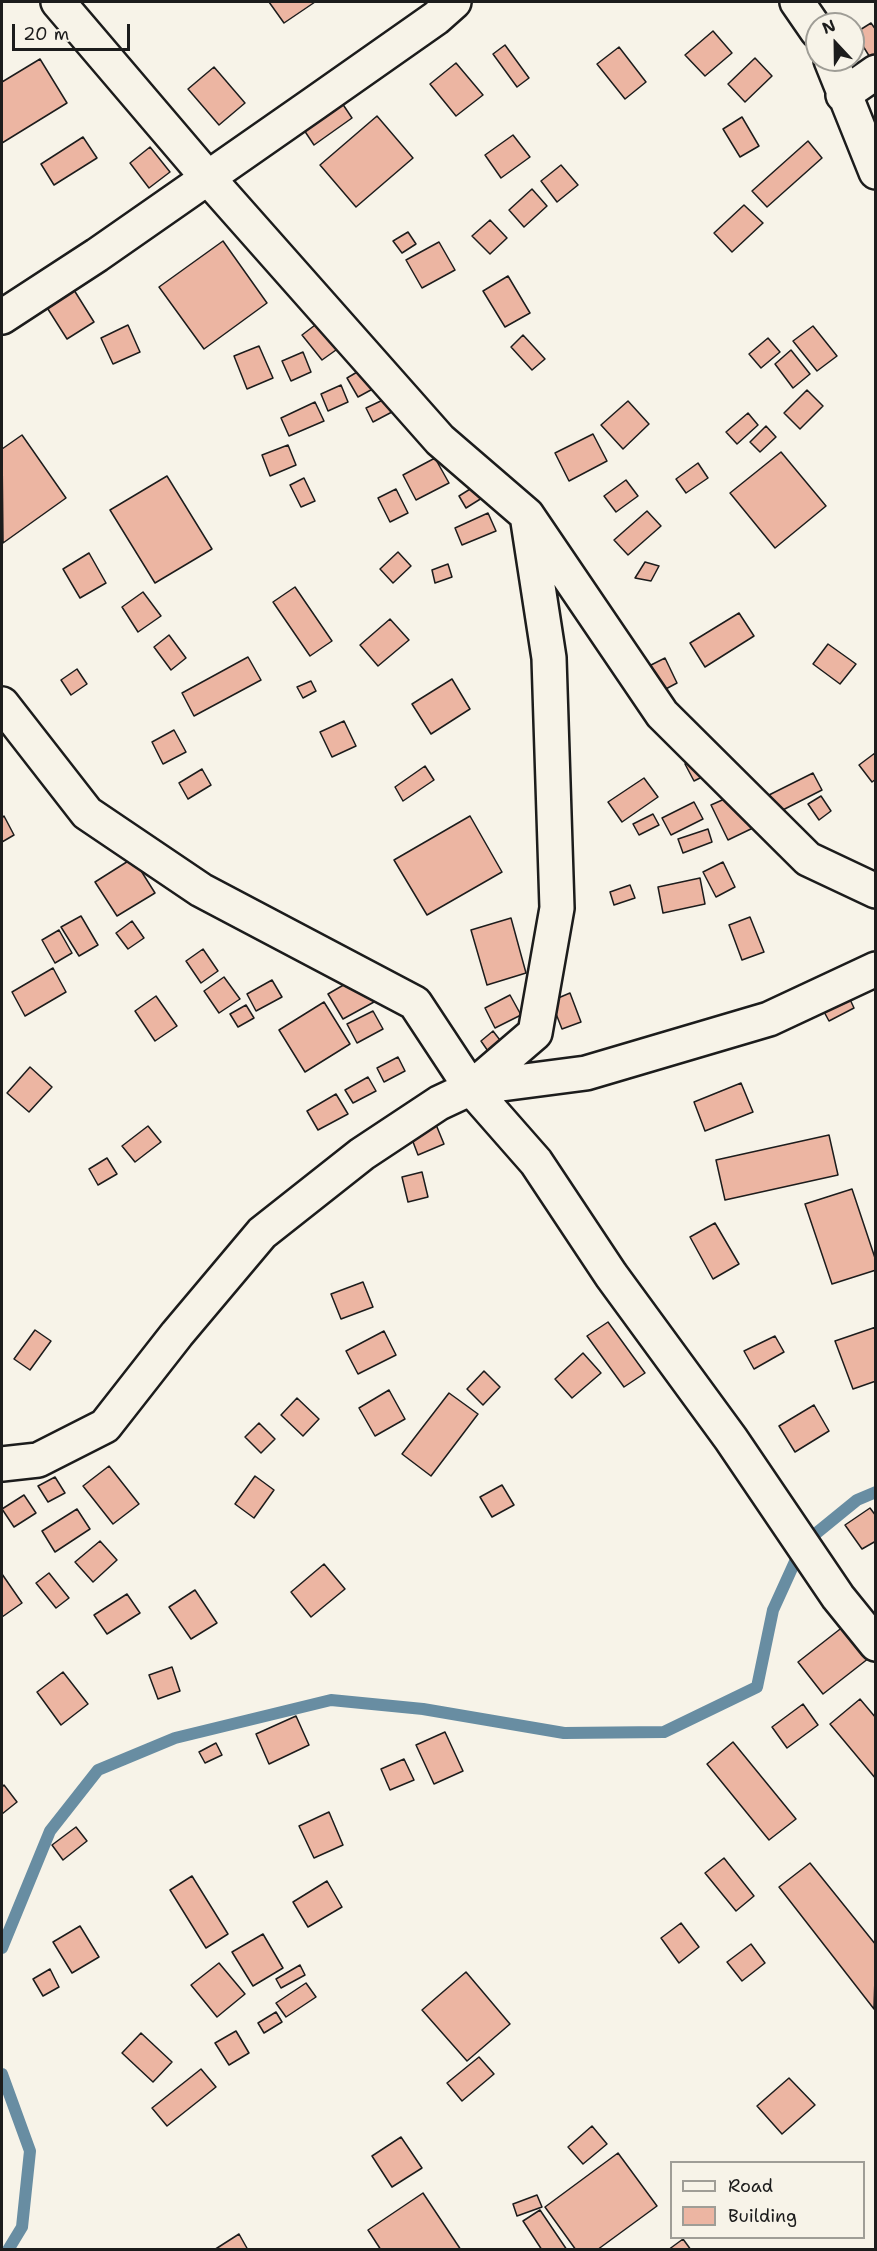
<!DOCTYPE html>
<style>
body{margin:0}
#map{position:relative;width:877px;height:2251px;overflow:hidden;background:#f7f3e8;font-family:"Shantell Sans",sans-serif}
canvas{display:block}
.frame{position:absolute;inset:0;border:3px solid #1c1c1c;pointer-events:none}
.legend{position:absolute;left:670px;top:2161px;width:195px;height:78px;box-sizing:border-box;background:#f7f3e8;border:2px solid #9f9d96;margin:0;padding:8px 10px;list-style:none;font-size:18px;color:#1c1c1c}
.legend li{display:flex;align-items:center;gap:12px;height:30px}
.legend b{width:30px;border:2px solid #9f9d96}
.north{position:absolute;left:805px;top:12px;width:60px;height:60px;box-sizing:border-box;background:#f7f3e8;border:2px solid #9f9d96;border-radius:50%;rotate:338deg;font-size:16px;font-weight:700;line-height:24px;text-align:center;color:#1c1c1c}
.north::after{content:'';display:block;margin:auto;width:21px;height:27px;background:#1c1c1c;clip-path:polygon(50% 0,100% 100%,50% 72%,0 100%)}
.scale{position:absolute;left:12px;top:24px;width:118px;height:27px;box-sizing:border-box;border:3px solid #1c1c1c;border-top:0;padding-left:8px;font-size:18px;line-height:21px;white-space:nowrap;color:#1c1c1c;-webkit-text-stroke:4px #f7f3e8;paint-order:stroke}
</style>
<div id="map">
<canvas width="877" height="2251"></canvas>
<div class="frame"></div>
<ul class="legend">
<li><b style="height:8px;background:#f7f3e8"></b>Road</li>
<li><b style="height:16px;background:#ecb5a2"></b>Building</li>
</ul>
<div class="north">N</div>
<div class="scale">20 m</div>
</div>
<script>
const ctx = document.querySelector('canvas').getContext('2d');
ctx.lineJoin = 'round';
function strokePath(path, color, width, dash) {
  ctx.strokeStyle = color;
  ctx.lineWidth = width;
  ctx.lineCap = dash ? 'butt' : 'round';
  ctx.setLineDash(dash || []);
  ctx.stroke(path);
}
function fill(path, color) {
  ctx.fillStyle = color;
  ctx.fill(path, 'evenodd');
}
const stream = new Path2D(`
 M2,1948L50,1831L98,1770L175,1738L331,1700L423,1709L564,1733L664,1732L757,1687L773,1610L803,1544L857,1500L876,1492
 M2,2074L30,2151L22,2227L8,2250`);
const building = new Path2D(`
 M269,2H315L284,23Z
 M871,23L876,30V57L871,59L855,33Z
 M713,31L732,53L705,76L685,55Z
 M505,45L529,78L517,87L493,54Z
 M619,47L646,82L625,99L597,64Z
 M755,58L772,76L745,102L728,84Z
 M40,59L67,103L2,143V82Z
 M456,63L483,95L456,116L430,84Z
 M214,67L245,103L219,125L188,89Z
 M340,100L352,118L314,145L302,127Z
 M377,116L413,158L356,207L320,165Z
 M742,117L759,146L740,157L723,129Z
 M513,135L530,157L501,178L485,155Z
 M83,137L97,158L54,185L41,164Z
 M808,141L822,158L767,207L752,191Z
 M150,147L170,172L149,188L130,163Z
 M561,165L578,185L557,202L541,181Z
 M532,189L547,206L524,227L509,210Z
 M744,205L763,223L732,252L714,233Z
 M490,220L507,238L490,254L472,236Z
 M408,232L416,244L402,253L393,241Z
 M223,241L267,303L204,349L159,287Z
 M439,242L455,270L422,288L406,260Z
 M508,276L530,313L505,327L483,291Z
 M74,290L94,322L67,339L46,306Z
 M323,319L343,345L322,360L302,335Z
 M128,325L140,352L113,364L101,338Z
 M813,326L837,356L817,371L793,341Z
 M523,335L545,359L532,370L511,347Z
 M768,338L780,352L761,368L749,354Z
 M259,346L273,378L247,389L234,356Z
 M791,350L810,374L793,388L775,364Z
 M303,352L311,372L291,381L282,361Z
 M369,365L380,385L358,397L347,378Z
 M341,385L348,402L328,411L321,394Z
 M807,390L823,406L800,429L784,413Z
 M385,399L392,412L373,422L366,408Z
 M628,401L649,424L623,449L601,425Z
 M315,402L324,421L289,436L281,418Z
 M748,413L758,425L737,444L726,432Z
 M766,426L776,437L760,452L750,442Z
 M593,434L607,461L569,481L555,453Z
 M22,435L66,498L3,543L2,449Z
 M288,445L296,465L270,476L262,455Z
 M781,452L826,506L775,548L730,493Z
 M435,458L449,483L416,500L403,475Z
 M698,463L708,478L686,493L676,479Z
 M167,476L212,549L155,583L110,510Z
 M304,478L315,501L301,507L290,485Z
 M626,480L638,496L616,512L604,496Z
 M475,486L482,498L466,508L459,496Z
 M396,489L408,513L390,522L378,498Z
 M647,511L661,526L628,555L614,540Z
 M488,513L496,531L462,545L455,528Z
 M398,552L411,566L393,583L380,569Z
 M89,553L106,583L80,598L63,569Z
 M645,562L659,566L651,581L635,578Z
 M448,564L452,577L435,583L432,570Z
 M295,587L332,641L310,656L273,602Z
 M143,592L161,616L138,632L122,607Z
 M739,613L754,636L705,667L690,643Z
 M390,619L409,640L378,666L360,645Z
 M169,635L186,658L171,670L154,647Z
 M828,644L856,664L840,684L813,664Z
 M248,657L261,680L194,716L182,693Z
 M665,658L677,683L662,691L649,666Z
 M77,669L87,684L71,695L61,680Z
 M452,679L470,709L431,734L412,704Z
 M311,681L316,691L303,698L297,687Z
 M344,721L356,746L332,757L320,732Z
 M174,730L186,752L163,764L152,742Z
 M875,753L876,779L872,782L859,765Z
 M694,759L702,777L694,781L685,764Z
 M425,766L434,780L403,801L395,787Z
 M202,769L211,785L188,799L179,783Z
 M813,773L822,790L771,816L761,799Z
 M644,778L658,797L622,822L608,802Z
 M738,793L755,827L728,840L711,805Z
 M821,796L831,811L819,820L808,804Z
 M694,802L703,819L671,835L662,818Z
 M653,814L659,825L639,835L633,824Z
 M4,816L14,835L2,842V818Z
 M470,816L502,872L427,915L394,860Z
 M708,829L712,842L683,853L678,839Z
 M133,858L155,893L117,916L95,882Z
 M723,862L735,887L716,897L703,872Z
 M700,878L705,904L663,913L658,887Z
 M630,885L635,898L614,905L610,892Z
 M81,916L98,945L79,956L61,927Z
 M750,917L764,952L742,960L729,925Z
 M511,918L526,973L487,985L471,930Z
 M132,921L144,938L128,949L116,933Z
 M59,930L72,953L55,963L42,940Z
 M203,949L218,971L201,983L186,961Z
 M53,968L66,992L25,1016L12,992Z
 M359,976L374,1002L343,1019L328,994Z
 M224,977L240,999L219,1013L204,991Z
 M272,980L282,997L256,1011L247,994Z
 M570,993L581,1022L562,1029L551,1001Z
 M510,995L521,1015L495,1028L485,1008Z
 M848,995L854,1008L829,1021L822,1008Z
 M156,996L177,1026L155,1041L135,1011Z
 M324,1002L350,1044L305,1072L279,1030Z
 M246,1005L254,1018L238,1027L230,1014Z
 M373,1011L383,1029L357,1043L347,1024Z
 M493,1031L503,1044L490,1054L481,1041Z
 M398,1057L405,1071L384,1082L377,1068Z
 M30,1067L52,1087L29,1112L7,1093Z
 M368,1077L376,1091L353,1103L345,1090Z
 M741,1083L753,1112L705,1131L694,1102Z
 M336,1094L348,1114L318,1130L307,1111Z
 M432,1115L444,1144L418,1155L407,1126Z
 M148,1126L161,1142L135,1162L122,1146Z
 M829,1135L838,1175L725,1200L716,1160Z
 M107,1158L117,1174L98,1185L89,1169Z
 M422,1172L428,1197L408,1202L402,1177Z
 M852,1189L876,1261V1270L832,1284L805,1204Z
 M715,1223L739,1264L713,1279L690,1237Z
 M363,1282L373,1307L341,1319L331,1294Z
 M608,1322L645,1373L624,1387L587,1336Z
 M876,1327V1381L853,1389L835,1341Z
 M35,1330L51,1341L30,1370L14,1359Z
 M384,1331L396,1355L358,1374L346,1351Z
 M775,1336L784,1352L754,1369L744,1351Z
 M583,1353L601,1373L572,1398L555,1379Z
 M484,1371L500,1387L483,1405L467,1389Z
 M389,1390L405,1419L375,1436L359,1408Z
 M449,1393L478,1414L431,1476L402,1454Z
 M297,1398L319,1419L303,1436L281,1415Z
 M814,1405L829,1431L795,1452L779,1426Z
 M259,1423L275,1439L261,1453L245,1437Z
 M109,1466L139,1504L113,1524L83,1486Z
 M255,1476L274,1490L254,1518L235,1504Z
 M55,1477L65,1493L48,1502L38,1486Z
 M502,1485L514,1505L492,1517L480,1497Z
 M24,1495L36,1513L14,1527L2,1509Z
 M870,1508L876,1516V1541L862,1549L845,1525Z
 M77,1509L90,1529L55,1552L42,1531Z
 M100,1541L117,1560L93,1582L75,1562Z
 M324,1564L345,1589L311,1617L291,1592Z
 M49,1573L69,1598L56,1608L36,1583Z
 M2,1574L22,1603L2,1617Z
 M195,1590L217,1623L191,1639L169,1607Z
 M127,1594L140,1613L107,1634L94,1615Z
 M844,1626L869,1658L823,1694L798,1662Z
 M172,1667L180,1691L158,1699L149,1675Z
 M63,1672L88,1704L61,1725L37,1692Z
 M860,1699L876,1718V1779L830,1724Z
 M803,1704L818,1725L787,1748L772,1727Z
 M296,1716L309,1745L269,1764L256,1734Z
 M445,1732L463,1771L434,1784L416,1745Z
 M733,1742L796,1819L769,1840L707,1764Z
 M216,1743L222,1755L205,1763L199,1752Z
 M404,1759L414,1780L390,1790L381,1769Z
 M4,1785L17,1802L2,1814V1787Z
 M329,1812L343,1845L314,1858L299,1826Z
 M76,1827L87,1841L63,1860L52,1845Z
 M724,1858L754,1896L736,1911L705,1873Z
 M810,1863L876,1945L874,2009L779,1887Z
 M192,1876L228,1934L206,1948L170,1890Z
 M327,1881L342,1907L308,1927L293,1902Z
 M681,1923L699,1947L679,1963L661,1938Z
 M80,1926L99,1957L72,1973L53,1942Z
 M263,1934L283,1968L253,1986L232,1952Z
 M751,1944L765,1963L742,1981L727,1962Z
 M219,1963L245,1994L217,2017L191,1985Z
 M300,1965L305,1975L281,1988L276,1979Z
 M50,1969L59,1987L43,1996L33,1979Z
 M466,1972L510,2024L467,2061L422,2010Z
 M306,1983L316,1997L286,2017L276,2003Z
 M276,2012L282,2022L264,2033L258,2023Z
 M236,2031L249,2053L229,2065L215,2043Z
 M141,2033L172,2062L153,2082L122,2053Z
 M479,2057L494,2074L462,2101L447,2083Z
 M201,2069L216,2087L167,2126L152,2108Z
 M789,2078L815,2105L782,2134L757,2106Z
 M592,2126L607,2144L583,2164L568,2147Z
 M401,2137L422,2168L392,2187L372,2156Z
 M618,2153L657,2206L597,2250H576L545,2207Z
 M423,2193L461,2250H381L368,2230Z
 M537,2195L542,2207L517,2216L513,2204Z
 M540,2210L567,2250H542L523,2221Z
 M239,2234L248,2250H214Z
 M683,2239L691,2250H668Z`);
const street = new Path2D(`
 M58,2L208,178L440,440L527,515L662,714L808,859L876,891
 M797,2L817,31
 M831,60L876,172
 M843,95L876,72
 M2,317L97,255L315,103L436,18L454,2
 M2,704L87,813L201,890L415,1003L471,1088L536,1162L611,1275L731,1439L838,1597L876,1644
 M471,1088L586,1073L769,1019L876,969
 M2,1464L38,1460L105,1426L177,1334L262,1233L362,1154L439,1103L471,1088L535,1033L557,908L549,658L527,515`);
strokePath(stream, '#688da2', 12);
fill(building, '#ecb5a2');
strokePath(building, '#1c1c1c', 1.5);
strokePath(street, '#1c1c1c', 38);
strokePath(street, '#f7f3e8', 33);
</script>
